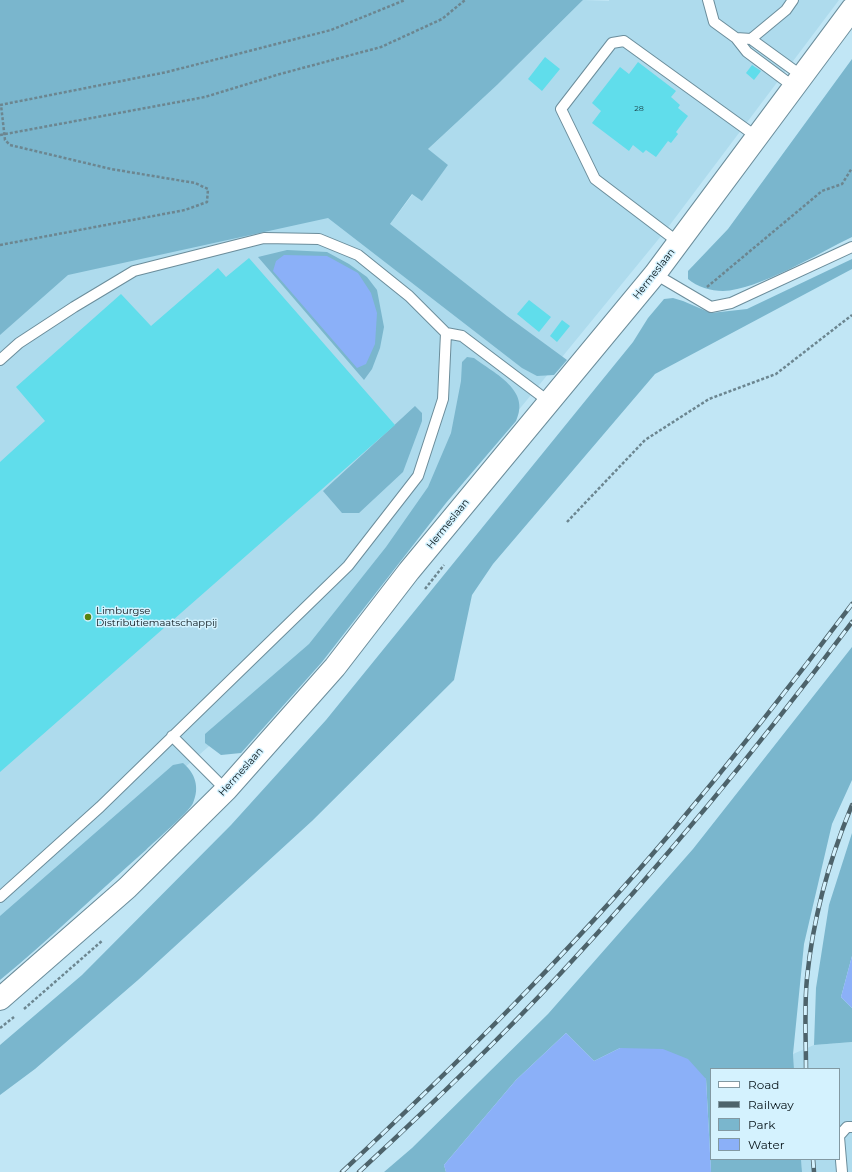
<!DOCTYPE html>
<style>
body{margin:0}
#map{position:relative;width:852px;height:1172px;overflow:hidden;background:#c1e6f5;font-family:Montserrat,sans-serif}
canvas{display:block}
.legend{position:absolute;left:710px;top:1068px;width:130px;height:92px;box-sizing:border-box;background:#d4f2fe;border:1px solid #8299a2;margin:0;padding:5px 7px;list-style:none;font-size:12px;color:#061318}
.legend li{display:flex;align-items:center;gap:8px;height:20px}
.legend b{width:20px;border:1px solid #8299a2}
</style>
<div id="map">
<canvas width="852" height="1172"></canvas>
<ul class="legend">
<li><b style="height:5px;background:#fff"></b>Road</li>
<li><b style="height:5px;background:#4d636b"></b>Railway</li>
<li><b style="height:11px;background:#7ab6cd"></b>Park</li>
<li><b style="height:11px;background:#8bb0f8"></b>Water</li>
</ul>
</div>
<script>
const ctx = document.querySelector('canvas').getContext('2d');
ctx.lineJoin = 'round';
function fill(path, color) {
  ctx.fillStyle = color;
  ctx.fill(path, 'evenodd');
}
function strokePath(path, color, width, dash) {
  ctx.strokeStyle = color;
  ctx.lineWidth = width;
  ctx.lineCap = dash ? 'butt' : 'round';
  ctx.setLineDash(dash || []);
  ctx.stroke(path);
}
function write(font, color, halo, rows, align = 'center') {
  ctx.font = font + ' Montserrat,sans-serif';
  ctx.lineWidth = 3;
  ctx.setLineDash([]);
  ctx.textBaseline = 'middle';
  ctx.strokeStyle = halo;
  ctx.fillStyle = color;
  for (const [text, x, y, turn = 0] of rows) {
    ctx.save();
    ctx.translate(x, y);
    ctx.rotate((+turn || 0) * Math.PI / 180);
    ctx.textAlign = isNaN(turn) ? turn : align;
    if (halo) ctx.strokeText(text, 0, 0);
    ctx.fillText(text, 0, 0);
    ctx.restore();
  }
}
const built = new Path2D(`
 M583,0L609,1V0H839L666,230L328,643L192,761L0,935V282L357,197L390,224L413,194L422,200L448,165L427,150L497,85Z
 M852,1042V1172H802L801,1159H839V1069H794L793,1054L814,1045Z`);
const green = new Path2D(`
 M0,0H583L497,85L428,149L448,165L422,201L412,194L390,224L507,316L567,360L554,375L537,376L522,368L328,218L68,275L0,335Z
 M852,59V237C819,253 758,290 723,291C711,291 697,287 688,279V271L728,229Z
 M287,250L327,252L349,264L367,277L377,290L384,327L380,348L372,369L364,380L258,257Z
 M852,259V269L655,374L493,564L472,595L454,680L312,821L138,980L35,1069L0,1095V1045L82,975L231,825L326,720L633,342L648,318L664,299L673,298L683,301L711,313L747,309Z
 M467,357L474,358C495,374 531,390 516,421L446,503L322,662L241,753L221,755L205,743V734L309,644L386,547L428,487L451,433L461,381L462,362Z
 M415,406L422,413V421L403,472L359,513H342L323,491Z
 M852,647V780L832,824L804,944L793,1054L794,1069H711V1159H801L802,1172H711L706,1079L620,1048L594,1061L566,1033L516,1080L444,1165L446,1172H384L412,1148L548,1014L693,849Z
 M183,763C195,773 200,787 193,803C189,812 155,841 146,850C97,893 50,939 0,980V916L173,765Z
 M852,833V956L841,997L852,1008V1042L814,1045L816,988L829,905Z`);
const water = new Path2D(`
 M284,255L327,256L358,273L371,293L377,313L375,344L366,364L357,368L273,271L276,261Z
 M852,956V1008L841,997Z
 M566,1033L594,1061L620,1048L663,1049L688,1059L706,1079L711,1172H446L444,1165L516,1080Z`);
const building = new Path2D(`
 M545,57L560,69L542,91L528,79Z
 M638,62L676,91L671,97L680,105L678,108L688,116L676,132L678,134L671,143L668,141L656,157L646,150L643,153L633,145L629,151L592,123L601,111L592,103L620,67L629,74Z
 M752,65L761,71L754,80L746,73Z
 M249,258L395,425L0,772V462L45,421L16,387L121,294L151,326L218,268L226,277Z
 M529,300L551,317L539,332L517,314Z
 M562,320L570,326L557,342L550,336Z`);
const path = new Path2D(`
 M0,105L167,72L331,30L405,0
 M0,135L205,97L280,74L381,47L442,19L465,0
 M0,245L185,210L207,202L208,189L195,183L111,169L10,145L5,140L1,105
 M707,287L822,191L842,184L852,168
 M567,522L645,440L709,399L776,374L852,315
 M425,589L444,565
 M24,1009L103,940
 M0,1028L14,1017`);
const lane = new Path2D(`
 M708,0L714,22L736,38L747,52L794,87
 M736,38L751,39L802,76
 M751,39L786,10L793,0
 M678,242L595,179L561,109L612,43L624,41L757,137
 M655,274L711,307L731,303L852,247
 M446,333L462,336L548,401
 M0,360L19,343L74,307L134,271L264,238L319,239L358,255L409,296L446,333L443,399L418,476L348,566L100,807L0,897
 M172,736L226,790
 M839,1136L847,1127H852
 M839,1137L842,1172`);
const secondary = new Path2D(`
 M0,999L127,888L226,790L335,667L409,571L655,274L852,9`);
const rail = new Path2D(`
 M806,1069C806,1039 804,1008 807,978C813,918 829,860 852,805
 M813,1159L814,1172
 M342,1172C456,1065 567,955 668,836C732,760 793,683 852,604
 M359,1172C428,1108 496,1043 560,974C664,862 761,744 852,622`);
const markers = [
 [88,617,4,"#57830f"]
];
const numberNames = [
 ["28",639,109]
];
const streetNames = [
 ["Hermeslaan",654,274,-52],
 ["Hermeslaan",448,524,-51],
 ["Hermeslaan",241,772,-48]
];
const poiNames = [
 ["Limburgse",96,611],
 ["Distributiemaatschappij",96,623]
];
fill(built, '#aedbed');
fill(green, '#7ab6cd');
fill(water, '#8bb0f8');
fill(building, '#60ddeb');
strokePath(lane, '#6b8d9b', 12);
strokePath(secondary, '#6b8d9b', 24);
strokePath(path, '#6c8690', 2.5, [3, 2]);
strokePath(lane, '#fff', 10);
strokePath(secondary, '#fff', 22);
strokePath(rail, '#4d636b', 4.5);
strokePath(rail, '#d4f2fe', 3, [9]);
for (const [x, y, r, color] of markers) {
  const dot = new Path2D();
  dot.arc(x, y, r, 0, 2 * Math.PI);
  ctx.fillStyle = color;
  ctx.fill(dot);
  strokePath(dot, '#d4f2fe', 1.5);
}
write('8px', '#1c464d', null, numberNames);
write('10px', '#061318', '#d4f2fe', streetNames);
write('10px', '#061318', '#d4f2fe', poiNames, 'left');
</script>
